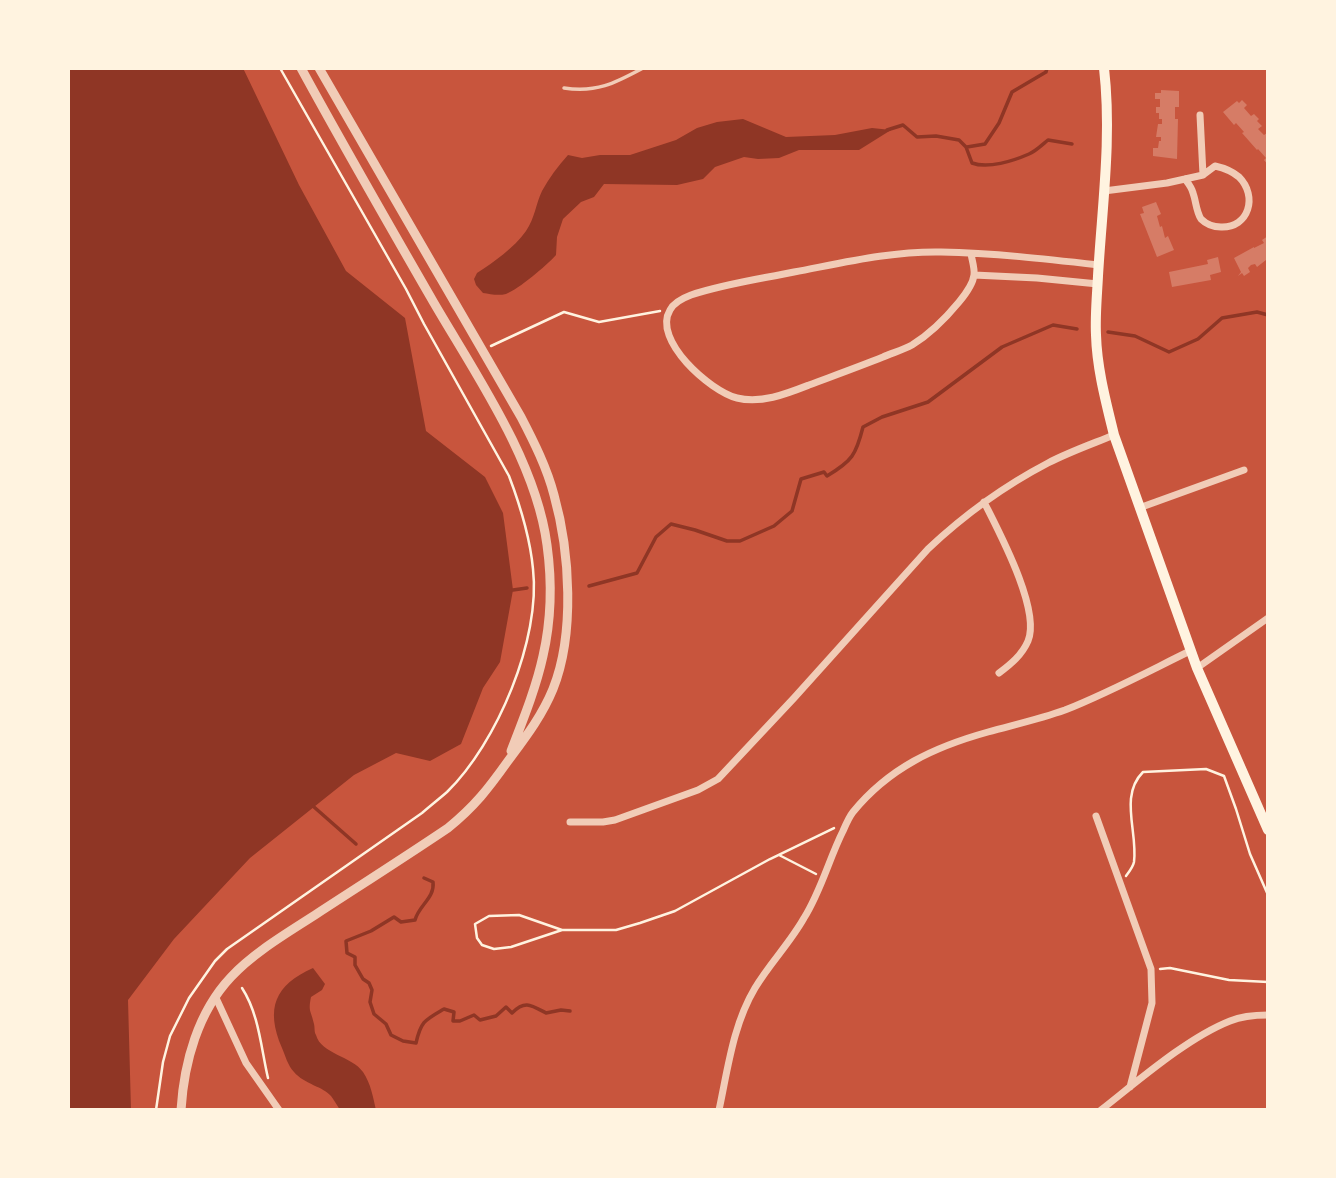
<!DOCTYPE html>
<style>
body{margin:0}
#map{position:relative;width:1336px;height:1178px;overflow:hidden;background:#c8553d;font-family:Helvetica,sans-serif}
canvas{display:block}
.frame{position:absolute;inset:0;border:70px solid #fff3e0;pointer-events:none}
</style>
<div id="map">
<canvas width="1336" height="1178"></canvas>
<div class="frame"></div>
</div>
<script>
const ctx = document.querySelector('canvas').getContext('2d');
ctx.lineJoin = 'round';
function fill(path, color) {
  ctx.fillStyle = color;
  ctx.fill(path, 'evenodd');
}
function strokePath(path, color, width, dash) {
  ctx.strokeStyle = color;
  ctx.lineWidth = width;
  ctx.lineCap = dash ? 'butt' : 'round';
  ctx.setLineDash(dash || []);
  ctx.stroke(path);
}
const water = new Path2D(`
 M68,68H243L299,185L346,271L405,318L426,431L485,477L503,513L513,590L500,662L483,688L461,744L430,761L396,753L354,775L250,858L174,939L128,1000L131,1110H68Z
 M743,119L786,137L835,135L872,128L891,130L859,150H799L779,158L758,159L744,157L715,167L703,179L677,185L604,184L594,197L581,202L563,219L557,237L556,255C546,266 519,289 506,294C498,296 490,294 483,293L476,285L474,279L477,273C494,262 514,248 526,231C535,218 536,203 542,191C549,178 558,166 568,155L582,158L600,155H630L676,140L697,128L717,122Z
 M313,968L325,984L322,990L311,997C308,1012 311,1010 314,1024C315,1028 314,1032 316,1035C321,1054 352,1056 363,1072C371,1084 373,1097 376,1110H340C337,1105 334,1100 331,1096C324,1087 304,1084 294,1072C288,1066 285,1055 282,1048C265,1008 275,985 313,968Z`);
const stream = new Path2D(`
 M887,130L903,125L917,137L936,136L959,140L966,147L972,163C988,169 1013,161 1029,154C1036,151 1042,145 1048,140L1072,144
 M967,147L985,144L999,123L1012,92L1046,72L1047,68
 M1108,332L1135,336L1169,352L1198,339L1222,318L1257,312L1268,315
 M589,586L637,573L656,537L671,524L695,530L727,541H740L774,526L792,511L801,479L824,472L827,476C852,461 856,455 863,427L882,417L928,402L1002,347L1053,325L1077,329
 M513,590L527,588
 M314,807L356,844
 M424,878L433,882C435,898 419,905 415,920L401,922L394,917L371,931L346,941L347,953L355,957V965L363,979L369,983L372,990L370,1002L374,1014L386,1024L391,1035L403,1041L416,1043C421,1021 425,1020 444,1009L454,1012L453,1021H460L474,1015L480,1020L496,1016L506,1007L512,1013C525,1000 531,1005 546,1013L561,1010L570,1011`);
const building = new Path2D(`
 M1161,90L1179,91V107H1175V119H1178L1177,159L1153,156V148H1158L1159,141H1161V137H1156L1158,124H1162V119H1159V113H1156V107H1160V99H1155V93H1161Z
 M1242,100L1247,105L1244,108L1251,116L1254,114L1259,119L1257,121L1262,126L1258,129L1264,135L1267,133L1268,134V165L1264,160L1266,158L1258,149L1257,150L1242,133L1244,132L1236,123L1234,125L1223,112L1237,101L1239,103Z
 M1156,202L1161,214L1157,216L1160,227L1162,226L1165,238L1168,236L1174,250L1157,257L1140,214L1144,213L1142,207Z
 M1268,236V262L1266,260L1257,267L1255,264L1251,265L1248,268L1250,272L1244,276L1242,273L1238,276L1241,272L1234,258L1254,247V248L1264,243L1262,240Z
 M1218,257L1221,272L1210,275L1211,280L1172,287L1169,272L1208,264L1207,260Z`);
const path = new Path2D(`
 M491,346L564,312L599,322L660,311
 M779,855L816,874
 M1126,876C1129,872 1133,867 1134,862C1138,832 1119,796 1143,772L1206,769L1224,776L1236,809L1250,854L1268,895
 M562,930L519,915L489,916L475,924L477,938L482,945L494,949L511,947L562,930H616L640,923L675,911L770,859L834,828
 M1160,969L1170,968L1229,980L1268,982
 M242,988C259,1014 261,1048 268,1078
 M156,1110L163,1062L170,1036L189,998L215,961L227,949L422,813C430,806 439,799 447,792C497,743 541,639 533,569C530,537 520,505 509,476L424,324L406,289L280,68`);
const service = new Path2D(`
 M564,88C597,93 615,83 643,68`);
const minor = new Path2D(`
 M1200,115L1203,175
 M1104,191L1167,183L1203,175L1215,166C1224,168 1232,171 1239,177C1258,196 1249,228 1221,227C1214,227 1206,224 1201,219C1196,211 1196,201 1193,193C1192,188 1188,183 1185,179
 M971,254C972,260 975,269 974,275C973,284 964,296 959,302C945,319 930,334 912,345C903,350 892,353 883,357C858,367 833,376 809,385C786,394 761,404 737,398C710,391 652,340 670,310C674,302 683,298 691,295C724,284 760,279 794,272C842,263 891,251 941,252C993,253 1046,259 1099,265
 M974,275L1037,278L1098,284
 M984,502C999,532 1041,610 1028,641C1022,655 1011,664 999,673
 M1139,508L1244,470
 M1197,668L1268,618
 M1096,816L1151,969L1152,1003L1130,1087
 M570,822H603L615,820L698,790L718,779L794,698L928,549C964,515 1004,486 1048,463C1069,452 1092,444 1114,435
 M216,998L246,1063L279,1110
 M719,1110C728,1068 733,1025 755,988C770,963 790,943 804,918C821,891 829,859 843,831C846,824 849,817 853,812C889,768 934,747 988,732C1013,725 1040,719 1065,710C1108,693 1149,671 1190,651
 M1101,1110C1138,1081 1187,1038 1230,1021C1242,1016 1255,1015 1268,1015`);
const tertiary = new Path2D(`
 M301,68C344,147 389,225 434,303C476,375 536,461 547,545C552,581 551,621 543,656C536,688 523,720 511,751
 M181,1110C184,1062 198,1012 231,977C254,952 289,932 318,913C361,885 405,857 448,828C475,806 488,789 508,761C525,738 542,716 553,689C575,634 570,552 554,495C547,468 534,442 521,417L319,68`);
const secondary = new Path2D(`
 M1104,68C1112,138 1102,207 1098,276C1097,296 1095,316 1096,335C1097,369 1106,402 1114,435L1197,668L1268,830`);
fill(water, '#8f3625');
strokePath(stream, '#8f3625', 3.5);
fill(building, '#d67c66');
strokePath(path, '#fff3e0', 2.5);
strokePath(service, '#f1ccb7', 3.5);
strokePath(minor, '#f1ccb7', 7);
strokePath(tertiary, '#f1ccb7', 9);
strokePath(secondary, '#fff3e0', 10);
</script>
